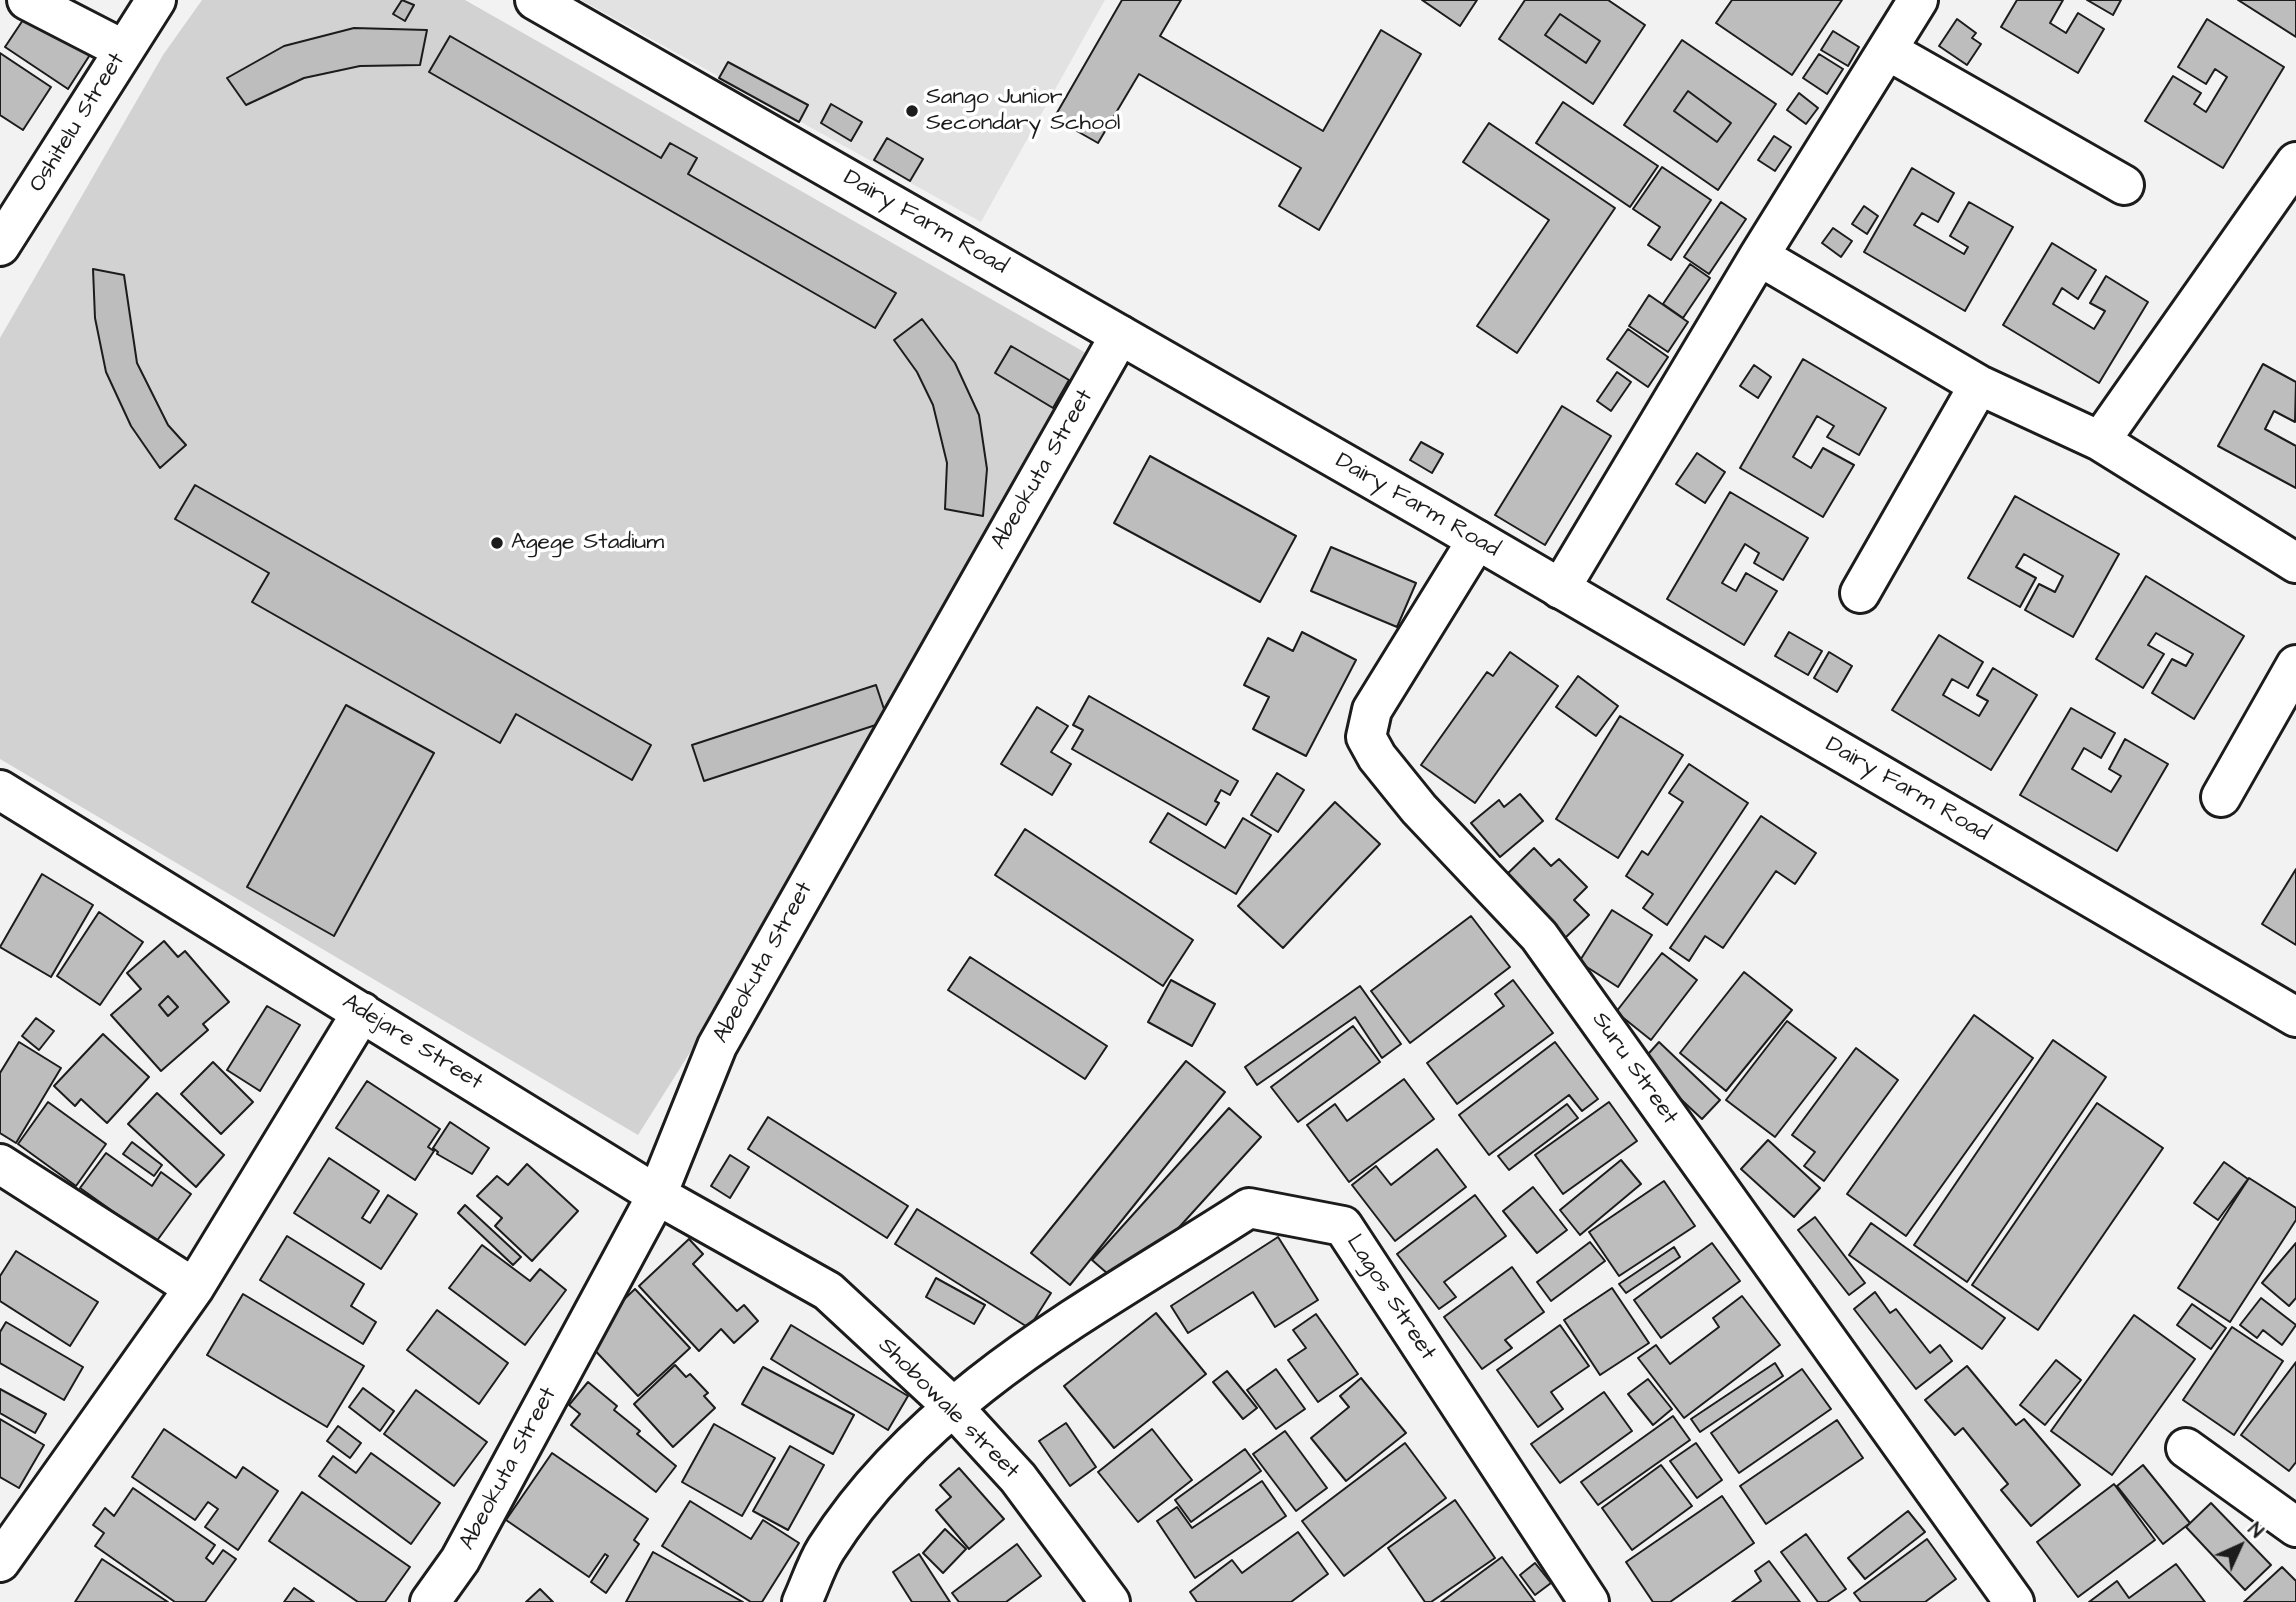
<!DOCTYPE html>
<style>
body{margin:0}
#map{position:relative;width:2296px;height:1602px;overflow:hidden;background:#f2f2f2;font-family:"Architects Daughter",sans-serif}
canvas{display:block}
.north{position:absolute;left:2205px;top:1511px;width:70px;height:70px;-webkit-text-stroke:5px #fff;paint-order:stroke;rotate:45deg;font-size:19px;font-weight:700;line-height:28px;text-align:center;color:#1c1c1c}
.north::after{content:'';display:block;margin:auto;width:24px;height:32px;background:#1c1c1c;clip-path:polygon(50% 0,100% 100%,50% 72%,0 100%)}
</style>
<div id="map">
<canvas width="2296" height="1602"></canvas>
<div class="north">N</div>
</div>
<script>
const ctx = document.querySelector('canvas').getContext('2d');
ctx.lineJoin = 'round';
function fill(path, color) {
  ctx.fillStyle = color;
  ctx.fill(path, 'evenodd');
}
function strokePath(path, color, width, dash) {
  ctx.strokeStyle = color;
  ctx.lineWidth = width;
  ctx.lineCap = dash ? 'butt' : 'round';
  ctx.setLineDash(dash || []);
  ctx.stroke(path);
}
function write(font, color, halo, rows, align = 'center') {
  ctx.font = font + ' "Architects Daughter",sans-serif';
  ctx.lineWidth = 7;
  ctx.setLineDash([]);
  ctx.textBaseline = 'middle';
  ctx.strokeStyle = halo;
  ctx.fillStyle = color;
  for (const [text, x, y, turn = 0] of rows) {
    ctx.save();
    ctx.translate(x, y);
    ctx.rotate((+turn || 0) * Math.PI / 180);
    ctx.textAlign = isNaN(turn) ? turn : align;
    if (halo) ctx.strokeText(text, 0, 0);
    ctx.fillText(text, 0, 0);
    ctx.restore();
  }
}
const built = new Path2D(`
 M581,0H1105L981,222Z`);
const green = new Path2D(`
 M202,0H465L1093,357L893,730L638,1135L0,759V338L163,55Z`);
const building = new Path2D(`
 M402,0L414,5L405,21L393,14Z
 M1122,0H1181L1160,36L1323,131L1381,30L1421,54L1319,230L1279,206L1301,168L1139,74L1098,143L1054,118Z
 M1422,0H1477L1460,26Z
 M1525,0H1608L1645,25L1593,104L1499,39ZM1560,14L1600,41L1586,63L1545,35Z
 M1732,0H1842L1792,75L1716,23Z
 M2017,0H2063L2050,23L2066,33L2078,13L2104,29L2078,73L2001,27Z
 M2087,0H2121L2113,15Z
 M2238,0H2296V37Z
 M33,5L95,47L68,89L5,47Z
 M1560,14L1600,41L1586,63L1545,35Z
 M1957,19L1976,33L1972,38L1981,44L1967,65L1939,46Z
 M2207,19L2284,67L2223,168L2145,121L2173,76L2201,93L2194,104L2206,112L2227,77L2215,69L2206,84L2178,67Z
 M354,28L427,30L420,65L360,66L304,78L246,105L227,78L284,46Z
 M1833,31L1859,47L1848,66L1821,50Z
 M450,36L661,158L670,143L697,158L688,174L896,293L875,328L429,72Z
 M1682,40L1776,104L1718,190L1624,125ZM1688,91L1731,123L1717,142L1674,111Z
 M0,53L51,87L23,130L0,115Z
 M1819,54L1843,69L1827,94L1803,78Z
 M728,62L808,105L799,122L719,78Z
 M1688,91L1731,123L1717,142L1674,111Z
 M1799,93L1818,108L1806,124L1787,110Z
 M1563,102L1658,166L1630,207L1536,143Z
 M831,104L862,122L851,141L821,123Z
 M1489,123L1615,208L1517,353L1477,326L1549,220L1463,162Z
 M1774,136L1791,147L1775,171L1758,160Z
 M887,138L923,159L910,181L874,160Z
 M1662,167L1711,200L1671,260L1648,245L1660,227L1633,209Z
 M1912,168L1954,193L1938,222L1922,213L1914,225L1964,254L1968,247L1950,236L1969,202L2013,227L1965,311L1864,252Z
 M1721,202L1746,219L1709,274L1684,257Z
 M1864,206L1878,216L1867,234L1852,224Z
 M1833,228L1852,241L1841,257L1822,243Z
 M2052,243L2096,270L2078,299L2062,288L2053,304L2094,329L2105,311L2090,303L2106,276L2148,302L2099,383L2003,325Z
 M1690,264L1710,278L1683,318L1663,304Z
 M93,269L124,275L137,363L168,425L186,445L160,468L131,426L106,372L95,318Z
 M1649,295L1688,322L1668,352L1629,326Z
 M922,319L955,363L979,415L987,469L983,516L945,509L947,463L933,405L917,372L894,340Z
 M1628,329L1668,357L1648,387L1607,359Z
 M1011,346L1069,380L1053,408L995,373Z
 M1803,359L1886,408L1859,455L1827,437L1834,426L1817,416L1793,457L1811,468L1823,448L1854,465L1823,517L1740,468Z
 M2263,364L2296,382L2295,422L2274,411L2265,429L2296,446V488L2218,446Z
 M1754,365L1771,377L1758,398L1740,386Z
 M1617,372L1631,382L1611,411L1597,401Z
 M1562,406L1611,436L1545,545L1495,515Z
 M1421,442L1443,454L1432,473L1410,460Z
 M1697,453L1725,472L1705,503L1676,484Z
 M1150,456L1296,536L1260,602L1114,523Z
 M195,485L651,745L632,780L516,714L500,743L252,602L269,573L175,519Z
 M1730,492L1808,538L1783,580L1754,563L1759,553L1745,544L1722,583L1736,591L1746,573L1777,591L1744,645L1667,599Z
 M2015,496L2119,554L2073,637L2025,610L2039,584L2055,592L2063,576L2024,554L2016,567L2036,578L2020,607L1968,578Z
 M1331,547L1416,583L1397,627L1311,591Z
 M2146,576L2244,636L2194,719L2152,693L2172,659L2186,666L2193,654L2156,633L2148,645L2164,654L2143,688L2096,659Z
 M1302,632L1356,660L1306,756L1253,729L1269,697L1244,685L1268,638L1293,651Z
 M1789,632L1822,651L1808,675L1775,656Z
 M1939,635L1983,662L1968,688L1952,679L1943,695L1979,716L1988,701L1977,695L1993,668L2037,695L1991,770L1892,710Z
 M1510,652L1558,686L1475,803L1421,765L1487,672L1493,676Z
 M1829,652L1852,666L1837,692L1814,678Z
 M1578,676L1618,706L1596,736L1556,707Z
 M876,685L888,721L704,781L692,745Z
 M1089,696L1238,781L1230,795L1221,790L1215,801L1219,803L1206,825L1072,749L1083,730L1073,725Z
 M346,705L434,753L334,936L247,887Z
 M1037,707L1068,726L1051,752L1071,764L1052,795L1001,764Z
 M2071,708L2115,733L2101,758L2084,748L2072,769L2111,792L2121,776L2109,769L2125,739L2168,764L2117,851L2020,795Z
 M1620,716L1683,755L1618,858L1556,819Z
 M1689,764L1748,803L1667,925L1643,908L1653,894L1626,876L1642,851L1648,855L1683,802L1669,793Z
 M1277,773L1304,790L1278,832L1251,815Z
 M1520,794L1543,821L1500,857L1471,823L1499,800L1504,807Z
 M1335,802L1380,844L1283,948L1238,906Z
 M1168,813L1225,848L1243,818L1271,835L1236,894L1150,842Z
 M1761,816L1816,853L1795,884L1776,871L1723,948L1705,936L1689,961L1670,948Z
 M1025,829L1193,940L1163,986L995,875Z
 M1534,848L1551,866L1559,859L1587,887L1574,900L1589,915L1565,938L1504,877Z
 M2296,869V945L2262,924Z
 M42,874L93,905L51,977L0,947Z
 M1612,910L1652,935L1618,987L1579,962Z
 M99,912L143,942L100,1005L57,976Z
 M1471,916L1510,967L1410,1043L1371,991Z
 M164,941L178,957L185,951L229,1002L203,1024L208,1030L161,1071L111,1015L141,989L127,973ZM168,996L178,1007L168,1016L159,1005Z
 M1662,953L1697,980L1651,1040L1616,1012Z
 M970,957L1107,1046L1085,1079L948,990Z
 M1744,972L1792,1010L1726,1091L1680,1053Z
 M1171,980L1215,1004L1192,1046L1148,1022Z
 M1513,980L1553,1033L1457,1104L1427,1063L1504,1006L1495,994Z
 M1360,986L1401,1044L1382,1058L1355,1017L1257,1085L1245,1067Z
 M168,996L178,1007L168,1016L159,1005Z
 M267,1006L300,1025L260,1091L227,1070Z
 M1974,1015L2033,1058L1906,1236L1847,1194Z
 M36,1018L54,1031L39,1050L22,1036Z
 M1787,1021L1836,1058L1775,1137L1726,1100Z
 M1353,1026L1380,1062L1298,1122L1271,1087Z
 M103,1034L149,1077L107,1123L81,1099L75,1106L54,1086Z
 M2053,1040L2106,1077L1967,1282L1914,1245Z
 M19,1042L61,1068L16,1143L0,1133V1073Z
 M1555,1042L1598,1099L1582,1111L1569,1095L1489,1155L1459,1115Z
 M1659,1042L1720,1100L1702,1119L1641,1062Z
 M1856,1048L1898,1080L1824,1181L1804,1166L1815,1152L1792,1135Z
 M1186,1061L1225,1092L1070,1285L1031,1253Z
 M213,1062L253,1102L221,1134L181,1094Z
 M1404,1079L1434,1119L1349,1182L1307,1125L1335,1104L1347,1121Z
 M367,1081L440,1129L428,1147L434,1151L415,1180L336,1128Z
 M157,1093L224,1155L196,1187L128,1124Z
 M48,1102L106,1144L76,1186L18,1144Z
 M1609,1102L1637,1141L1563,1194L1535,1155Z
 M2097,1103L2163,1148L2038,1330L1972,1285Z
 M1567,1104L1578,1118L1509,1170L1498,1156Z
 M1229,1108L1261,1137L1124,1288L1092,1260Z
 M768,1117L908,1206L887,1238L748,1149Z
 M450,1122L489,1148L472,1174L437,1154L438,1152L433,1148Z
 M1768,1140L1820,1188L1794,1217L1741,1169Z
 M132,1142L162,1165L154,1176L123,1154Z
 M1437,1149L1466,1187L1395,1241L1352,1185L1376,1166L1391,1185Z
 M106,1153L152,1186L161,1172L191,1194L156,1242L80,1188Z
 M730,1155L749,1167L730,1198L711,1186Z
 M329,1158L379,1191L362,1218L370,1223L388,1195L417,1214L381,1269L294,1213Z
 M1621,1160L1641,1184L1580,1235L1560,1210Z
 M2224,1162L2248,1179L2218,1220L2194,1203Z
 M527,1164L578,1211L532,1261L495,1226L502,1218L477,1196L497,1176L508,1185Z
 M2249,1178L2296,1208V1220L2230,1322L2178,1288Z
 M1664,1181L1695,1226L1619,1276L1589,1232Z
 M1533,1187L1567,1230L1537,1253L1503,1211Z
 M1475,1195L1506,1236L1444,1282L1456,1297L1439,1309L1397,1254Z
 M465,1205L521,1257L513,1265L458,1213Z
 M917,1209L1051,1293L1029,1328L895,1244Z
 M1815,1217L1865,1283L1849,1295L1798,1230Z
 M1871,1223L2005,1318L1982,1349L1849,1255Z
 M287,1236L364,1284L351,1306L376,1322L363,1344L260,1280Z
 M1278,1237L1318,1300L1275,1327L1253,1292L1188,1333L1171,1306Z
 M689,1239L703,1254L693,1264L737,1311L744,1305L758,1321L734,1343L721,1329L699,1351L639,1286Z
 M1590,1242L1605,1261L1551,1301L1537,1282Z
 M1712,1243L1740,1281L1661,1338L1634,1300Z
 M2296,1243V1298L2289,1306L2262,1283Z
 M482,1245L530,1281L540,1269L566,1290L525,1345L449,1288Z
 M1674,1247L1680,1257L1626,1293L1619,1284Z
 M16,1251L98,1302L70,1346L0,1301V1276Z
 M1512,1267L1544,1312L1505,1340L1512,1348L1482,1369L1444,1317Z
 M936,1278L985,1305L974,1324L926,1297Z
 M1612,1288L1649,1343L1600,1375L1564,1320Z
 M635,1289L690,1348L638,1396L587,1342L603,1319Z
 M1875,1292L1890,1313L1896,1309L1930,1353L1940,1345L1952,1361L1916,1389L1854,1309Z
 M243,1294L364,1366L327,1427L207,1355Z
 M1742,1296L1780,1345L1684,1418L1638,1358L1656,1345L1670,1364L1719,1327L1713,1318Z
 M2261,1298L2296,1325L2282,1345L2263,1330L2257,1338L2240,1325Z
 M2192,1304L2226,1328L2211,1349L2177,1325Z
 M437,1310L508,1363L479,1404L407,1350Z
 M1156,1313L1206,1374L1114,1448L1064,1386Z
 M1316,1314L1358,1374L1318,1402L1288,1360L1306,1348L1293,1330Z
 M2134,1315L2195,1359L2112,1475L2051,1431Z
 M6,1322L83,1367L64,1400L0,1363V1332Z
 M791,1325L908,1396L888,1430L771,1359Z
 M1560,1325L1589,1366L1551,1392L1563,1409L1538,1427L1497,1370Z
 M2232,1327L2283,1361L2234,1435L2183,1400Z
 M2056,1360L2081,1380L2045,1425L2020,1405Z
 M2296,1362V1462L2289,1471L2241,1435Z
 M1775,1363L1783,1376L1700,1432L1691,1419Z
 M675,1365L686,1377L690,1374L708,1393L704,1396L715,1408L673,1447L634,1404Z
 M1967,1366L2016,1425L2024,1419L2080,1485L2031,1526L2001,1490L2008,1484L1963,1428L1955,1435L1925,1400Z
 M763,1367L854,1415L833,1454L742,1404Z
 M1276,1369L1305,1409L1276,1429L1247,1390Z
 M1802,1369L1831,1409L1739,1473L1711,1433Z
 M1227,1371L1257,1408L1243,1419L1213,1382Z
 M1361,1378L1406,1433L1346,1481L1311,1438L1349,1407L1340,1396Z
 M1648,1379L1672,1409L1653,1425L1628,1394Z
 M588,1382L617,1406L614,1410L640,1431L637,1434L676,1466L656,1492L571,1425L580,1414L569,1405Z
 M363,1388L394,1411L380,1431L349,1407Z
 M0,1389L46,1414L35,1433L0,1413Z
 M416,1390L487,1442L454,1486L384,1434Z
 M1604,1392L1632,1431L1560,1483L1531,1444Z
 M1673,1416L1690,1440L1598,1505L1581,1482Z
 M0,1419L44,1445L19,1488L0,1477Z
 M1837,1420L1863,1458L1766,1524L1740,1486Z
 M1066,1423L1096,1467L1070,1486L1039,1441Z
 M714,1424L775,1458L742,1516L682,1482Z
 M338,1426L361,1443L350,1458L327,1441Z
 M164,1429L236,1478L243,1467L278,1491L238,1550L205,1527L218,1509L208,1502L195,1520L132,1477Z
 M1152,1429L1192,1480L1138,1522L1098,1472Z
 M1285,1431L1327,1488L1296,1511L1253,1454Z
 M1405,1443L1446,1498L1344,1576L1302,1521Z
 M1696,1443L1722,1480L1697,1498L1670,1461Z
 M790,1446L824,1465L788,1530L753,1511Z
 M1245,1449L1261,1471L1191,1522L1175,1500Z
 M371,1453L440,1503L411,1544L319,1476L333,1456L356,1473Z
 M552,1453L648,1519L634,1540L639,1544L606,1593L591,1582L608,1556L605,1554L589,1577L506,1520Z
 M1661,1465L1692,1506L1632,1550L1602,1508Z
 M2143,1465L2190,1523L2163,1544L2117,1486Z
 M959,1468L1004,1519L969,1549L936,1510L951,1497L940,1485Z
 M1262,1481L1286,1516L1195,1578L1157,1521L1177,1507L1192,1528Z
 M2114,1484L2155,1540L2078,1597L2037,1542Z
 M133,1488L215,1545L206,1558L213,1564L223,1550L236,1559L205,1602H175L95,1546L104,1533L93,1525L105,1508L114,1516Z
 M302,1492L410,1567L385,1602H358L269,1541Z
 M1722,1496L1754,1543L1670,1602H1653L1626,1562Z
 M1455,1500L1495,1558L1431,1602H1425L1388,1548Z
 M690,1501L751,1539L763,1520L799,1543L762,1602H751L662,1546Z
 M2211,1503L2271,1565L2245,1590L2186,1527Z
 M1908,1511L1925,1532L1865,1579L1848,1558Z
 M945,1529L966,1549L943,1573L923,1553Z
 M1298,1532L1328,1574L1291,1602H1197L1190,1592L1232,1560L1242,1573Z
 M1806,1534L1846,1589L1827,1602H1818L1781,1552Z
 M1927,1539L1956,1579L1925,1602H1861L1854,1593Z
 M1017,1544L1041,1576L1006,1602H959L952,1593Z
 M653,1552L743,1602H626Z
 M919,1554L950,1602H912L893,1572Z
 M1502,1557L1535,1602H1441Z
 M102,1559L168,1602H75Z
 M1769,1561L1800,1602H1732L1761,1581L1755,1571Z
 M1535,1563L1551,1583L1535,1595L1520,1575Z
 M2176,1564L2205,1602H2089L2117,1581L2129,1598Z
 M2282,1567L2296,1581V1602H2244Z
 M294,1588L314,1602H284Z
 M540,1589L553,1602H526Z`);
const street = new Path2D(`
 M27,0L124,50
 M1887,50L2124,185
 M0,246L156,0
 M1759,256L1979,385L2100,441L2296,563
 M2100,441L2296,162
 M1477,540L1372,710L1366,737L1377,757L1419,809L1539,936L2014,1602
 M1560,589L1759,256L1918,0
 M1860,593L1979,385
 M0,790L657,1195L828,1291L952,1406L1018,1478L1110,1602
 M2221,797L2296,665
 M0,1164L194,1288
 M2186,1448L2296,1527
 M0,1562L194,1288L362,1012
 M430,1602L460,1560L657,1195L717,1046L1120,335
 M802,1602C810,1585 816,1565 826,1549C925,1393 1099,1305 1249,1208L1343,1226L1589,1602`);
const secondary = new Path2D(`
 M535,0L1431,513L2296,1017`);
const markers = [
 [912,111,7,"#1c1c1c"],
 [497,543,7,"#1c1c1c"]
];
const poiNames = [
 ["Sango Junior",926,98],
 ["Secondary School",926,124],
 ["Agege Stadium",511,543]
];
const streetNames = [
 ["Oshitelu Street",78,123,-58],
 ["Dairy Farm Road",925,223,30],
 ["Abeokuta Street",1043,470,-60],
 ["Dairy Farm Road",1417,506,30],
 ["Dairy Farm Road",1907,790,30],
 ["Abeokuta Street",764,963,-61],
 ["Adejare Street",412,1043,32],
 ["Suru Street",1634,1069,55],
 ["Lagos Street",1390,1298,57],
 ["Shobowale street",948,1409,45],
 ["Abeokuta Street",509,1469,-62]
];
fill(built, '#e2e2e2');
fill(green, '#d2d2d2');
fill(building, '#bdbdbd');
strokePath(building, '#1c1c1c', 2);
strokePath(street, '#1c1c1c', 44);
strokePath(secondary, '#1c1c1c', 44);
strokePath(street, '#fff', 38);
strokePath(secondary, '#fff', 38);
for (const [x, y, r, color] of markers) {
  const dot = new Path2D();
  dot.arc(x, y, r, 0, 2 * Math.PI);
  ctx.fillStyle = color;
  ctx.fill(dot);
  strokePath(dot, '#fff', 2.5);
}
write('23px', '#1c1c1c', '#fff', poiNames, 'left');
write('23px', '#1c1c1c', '#fff', streetNames);
</script>
